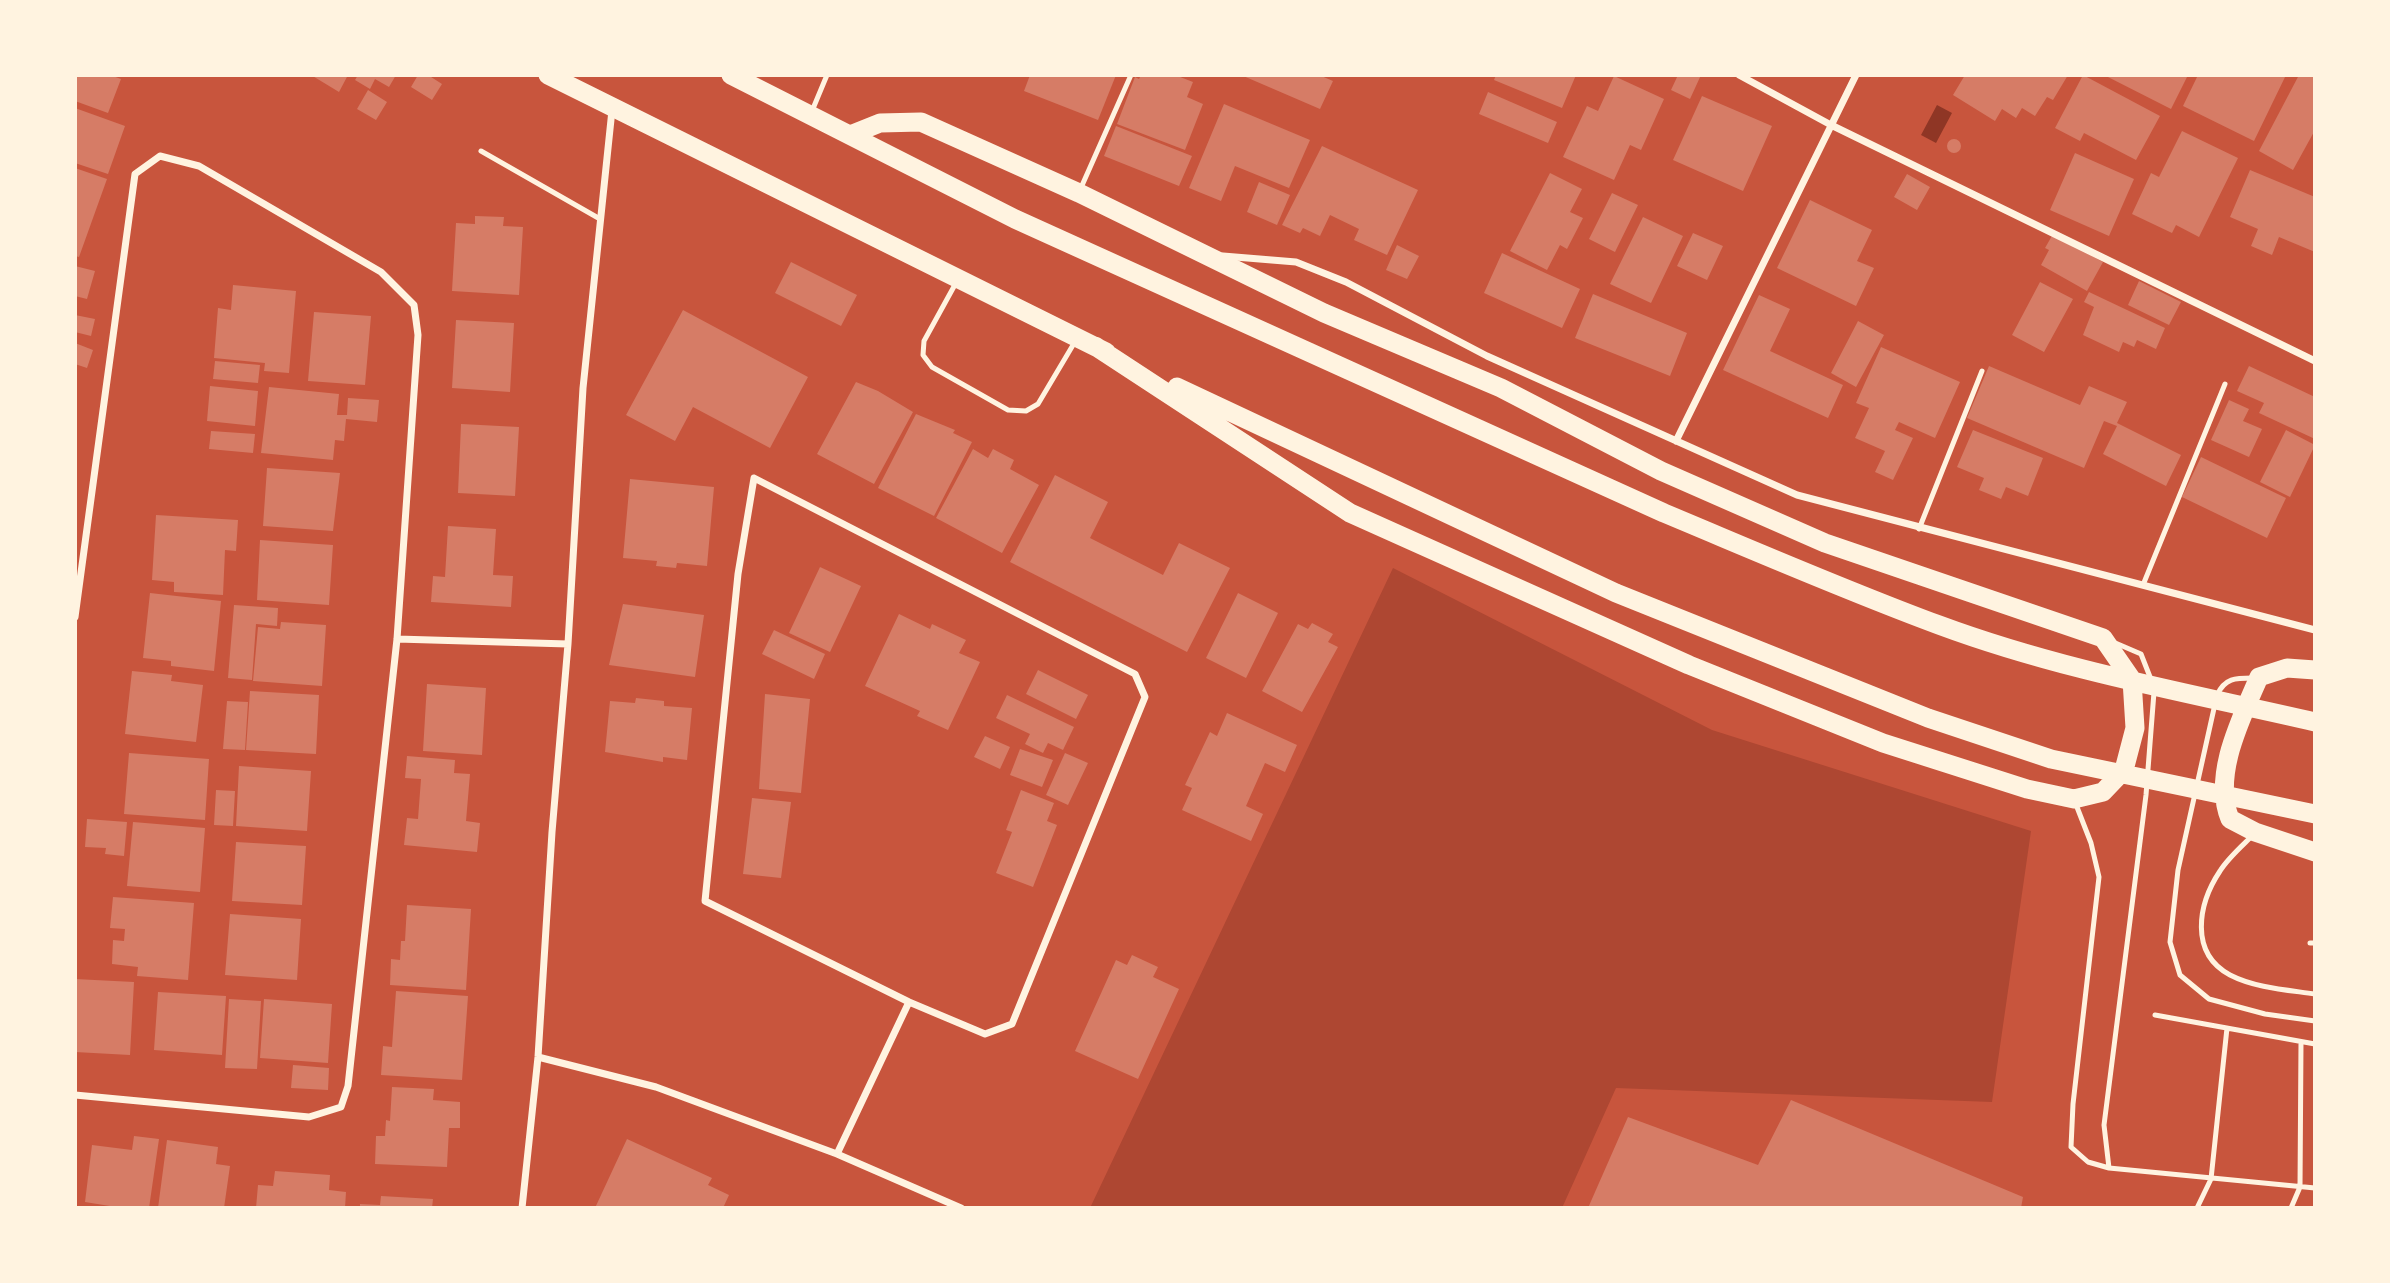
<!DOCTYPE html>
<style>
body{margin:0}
#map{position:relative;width:2390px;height:1283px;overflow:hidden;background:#c8553d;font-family:Figtree,sans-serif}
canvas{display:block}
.frame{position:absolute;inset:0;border:77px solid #fff3e0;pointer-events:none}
</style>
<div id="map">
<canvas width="2390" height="1283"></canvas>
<div class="frame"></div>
</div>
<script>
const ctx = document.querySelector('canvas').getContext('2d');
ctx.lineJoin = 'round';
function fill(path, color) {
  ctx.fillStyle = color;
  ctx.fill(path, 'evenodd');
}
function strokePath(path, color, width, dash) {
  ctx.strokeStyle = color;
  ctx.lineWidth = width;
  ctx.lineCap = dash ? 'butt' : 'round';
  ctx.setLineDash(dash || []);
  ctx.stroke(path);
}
const green = new Path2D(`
 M1393,568L1712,730L2031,831L1992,1102L1616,1088L1562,1208H1090Z`);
const water = new Path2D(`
 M1937,105L1952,113L1936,143L1921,135Z`);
const building = new Path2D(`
 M75,75H110L121,79L108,113L75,101Z
 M311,75H348L339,92Z
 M358,75H396L389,87L375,79L370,89L355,80Z
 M418,75H428L442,84L432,100L411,87Z
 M1030,75H1116L1098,120L1024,91Z
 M1141,75H1175L1193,82L1187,97L1203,104L1185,150L1117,124L1135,77L1139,79Z
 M1241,75H1319L1333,81L1320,109Z
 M1496,75H1576L1562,108L1494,80Z
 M1678,75H1701L1690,99L1671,90Z
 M1965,75H2068L2053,100L2047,97L2035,116L2022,108L2016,118L2002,109L1995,121L1953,95Z
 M2083,75L2160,116L2136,160L2084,133L2080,141L2055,128Z
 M2104,75H2188L2171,109Z
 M2198,75H2286L2254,141L2183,106Z
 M2299,75L2315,77V130L2293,170L2259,151Z
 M1614,76L1664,99L1641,150L1630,145L1614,180L1563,157L1587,106L1598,111Z
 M368,90L387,102L376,120L357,109Z
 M1488,92L1557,122L1548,143L1479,114Z
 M1702,96L1772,126L1743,191L1673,160Z
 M1224,104L1310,140L1289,188L1235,166L1221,201L1189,188Z
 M75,108L125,126L108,174L75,163Z
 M1116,126L1192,156L1179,186L1104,156Z
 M2182,131L2238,158L2199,237L2176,225L2172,233L2132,214L2151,173L2159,177Z
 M1947 146a7 7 0 1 1 14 0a7 7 0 1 1-14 0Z
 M1322,146L1418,190L1387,255L1354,240L1359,229L1330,215L1320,236L1303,228L1300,233L1282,225Z
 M2075,153L2134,179L2109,236L2050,210Z
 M75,168L107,179L79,257L75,256Z
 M2250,170L2315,197V252L2279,237L2272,255L2251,246L2258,229L2230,217Z
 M1550,173L1582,189L1570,212L1583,218L1567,249L1560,245L1547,270L1510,251Z
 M1907,174L1930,187L1917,210L1894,197Z
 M1259,182L1290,195L1277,225L1247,212Z
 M1612,193L1638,205L1615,252L1589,239Z
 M1810,200L1872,230L1857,261L1874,268L1856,306L1777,268Z
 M475,216L504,217L503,226L523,227L519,295L452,291L456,223L475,224Z
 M1643,217L1683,236L1651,303L1610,284Z
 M1693,233L1723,246L1707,280L1677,266Z
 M2053,234L2103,262L2087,291L2041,265L2049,250L2045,248Z
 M1397,245L1419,256L1407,279L1386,270Z
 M1502,253L1580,289L1562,328L1484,293Z
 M791,262L857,295L841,326L775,293Z
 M75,266L95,271L87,299L75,296Z
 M2139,281L2181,302L2169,325L2128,305Z
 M2040,282L2073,299L2044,352L2012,335Z
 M233,285L296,291L289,373L264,371L265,363L214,358L218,308L231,310Z
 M2089,292L2165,328L2156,349L2137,340L2134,347L2123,342L2119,352L2083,335L2094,307L2084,302Z
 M1593,294L1687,333L1670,376L1575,338Z
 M1759,295L1790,309L1770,351L1843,385L1828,418L1723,370Z
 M683,310L808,377L770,448L693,407L675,441L626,415Z
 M314,312L371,316L365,385L308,381Z
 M75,315L95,319L91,336L75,332Z
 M456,320L514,323L510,392L452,388Z
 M1858,321L1884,335L1856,387L1831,373Z
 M75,343L93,350L87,368L75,364Z
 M1881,347L1960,382L1935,438L1899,422L1895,430L1913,438L1893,480L1875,472L1885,451L1855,438L1869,408L1856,403Z
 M215,361L260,365L258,383L213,379Z
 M1989,366L2080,405L2089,386L2127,402L2117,423L2181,455L2166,486L2103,454L2117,426L2104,421L2084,468L1967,418Z
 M2249,366L2315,397V439L2259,413L2264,403L2237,391Z
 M856,382L878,391L913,412L874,484L817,454Z
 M210,386L258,391L255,426L207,421Z
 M269,387L339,394L337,415H347L348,398L379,400L377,422L346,419L344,441L335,440L333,460L261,453Z
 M2229,400L2249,409L2243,421L2262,429L2249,457L2211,440Z
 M916,414L955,430L953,433L972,442L934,516L878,488Z
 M461,424L519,427L515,496L458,493Z
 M1973,430L2043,458L2028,496L2006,487L2001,499L1979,490L1984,478L1957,467Z
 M2286,430L2315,445L2290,497L2260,482Z
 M211,431L255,434L253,453L209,449Z
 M973,449L988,458L993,449L1014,460L1010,469L1039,485L1002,553L936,518Z
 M2201,457L2286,498L2267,538L2182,497Z
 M267,468L340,473L333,531L263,526Z
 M1055,475L1108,502L1090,538L1163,575L1179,543L1230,568L1187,652L1010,562Z
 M630,479L714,487L707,566L677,563L676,568L656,566L657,561L623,558Z
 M156,515L238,520L236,551L225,550L223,595L174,592V582L152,580Z
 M448,526L496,529L493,575L513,576L511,607L431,602L433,576L445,577Z
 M260,540L333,545L329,605L257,600Z
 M820,567L861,586L830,652L789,633Z
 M150,593L221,601L214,671L171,666V661L143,658Z
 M1238,593L1278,613L1246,678L1206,658Z
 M623,604L704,615L695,677L609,665Z
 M234,605L278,608L277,626L256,624L252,680L228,678Z
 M899,614L930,629L932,624L966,640L959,653L980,662L948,730L917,716L920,711L865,686Z
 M281,622L326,625L322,686L253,681L258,627L280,629Z
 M1312,623L1333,634L1328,642L1338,647L1302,712L1262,691L1298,624L1308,629Z
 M774,630L825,654L814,679L762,654Z
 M1038,670L1088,695L1076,719L1026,694Z
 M132,671L172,675L171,681L203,685L196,742L125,734Z
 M427,684L486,688L482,755L423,751Z
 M250,691L319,695L316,754L246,750Z
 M765,694L810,699L801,793L759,789Z
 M1007,695L1074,727L1063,750L1048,743L1043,753L1025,744L1030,734L996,718Z
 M636,698L664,701V706L692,708L687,760L663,757V762L605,752L610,701L635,703Z
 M227,701L248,702L245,750L223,749Z
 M1227,713L1297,745L1285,772L1265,763L1246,806L1263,814L1251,841L1182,810L1192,788L1185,785L1210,732L1217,736Z
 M985,736L1010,747L1000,769L974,757Z
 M1020,749L1053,760L1042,787L1010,775Z
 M129,753L209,759L205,820L124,814Z
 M1065,753L1088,763L1068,805L1046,795Z
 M407,756L455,760L454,773L470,774L466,821L480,823L477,852L404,845L407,818L418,819L421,779L405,778Z
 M239,766L311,771L307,831L236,826Z
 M216,790L235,791L233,826L214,825Z
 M1021,790L1054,803L1047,821L1057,825L1033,887L996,873L1012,832L1006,830Z
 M752,798L791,802L781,878L743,874Z
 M87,819L127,822L124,856L105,854L106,848L85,847Z
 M133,822L205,828L200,892L127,886Z
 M236,842L306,846L302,905L232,901Z
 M113,897L194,903L188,980L137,976L138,967L112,964L113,940L124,941L125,929L110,928Z
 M407,905L471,909L466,990L390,985L391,959L400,960L401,941H405Z
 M230,914L301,919L297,980L225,975Z
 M1132,955L1158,967L1153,977L1179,989L1138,1079L1075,1051L1116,960L1127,965Z
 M75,979L134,982L130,1055L75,1052Z
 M396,991L468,996L462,1080L381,1075L383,1046L392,1047Z
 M158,992L226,996L222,1055L154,1050Z
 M229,999L261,1001L257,1069L225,1068Z
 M264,999L332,1004L328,1063L260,1058Z
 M293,1065L329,1068L328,1090L291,1088Z
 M392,1087L434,1089L433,1100L460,1102V1128H449L447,1167L375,1164L376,1136H385L386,1120L390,1121Z
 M1791,1100L2023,1197L2021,1208H1588L1628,1117L1758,1165Z
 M134,1136L159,1139L149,1208H122L85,1202L92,1145L132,1150Z
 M627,1139L712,1178L708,1185L729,1195L723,1208H595Z
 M167,1140L218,1147L216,1164L230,1166L224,1208H158Z
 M275,1171L330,1175L329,1190L346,1192L345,1208H256L258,1185L273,1186Z
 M381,1196L433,1199L432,1208H360V1204L380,1205Z`);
const service = new Path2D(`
 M812,111L827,75
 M481,151L600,219
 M1080,190L1131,75
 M957,281L924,341L923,355L932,367L1008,410L1026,411L1038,404L1076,340
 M1919,529L1982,371
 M2143,585L2225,384
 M2113,642L2141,654L2152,682
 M2253,678C2235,678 2225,678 2217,695L2178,870L2170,942L2180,975L2209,999L2265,1014L2315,1021
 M2075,802L2091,843L2099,877L2073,1104L2071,1147L2088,1162L2109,1168L2315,1188
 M2253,835C2242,846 2228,858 2220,871C2198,904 2189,953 2230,975C2255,988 2288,990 2315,994
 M2310,943H2315
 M2155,1015L2315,1044
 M2109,1168L2104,1125L2146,795L2154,692
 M2197,1208L2211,1179L2227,1028
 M2291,1208L2300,1187L2301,1042`);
const minor = new Path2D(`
 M1739,75L1831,125L2315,361
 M1223,256L1296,262L1346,282L1487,356L1797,495L2315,630
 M1676,441L1856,75
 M754,478L1135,674L1145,697L1012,1024L985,1034L909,1002L705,901L738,574Z
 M75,617L135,174L160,156L199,166L381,272L414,305L418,335L397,639L348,1086L341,1107L309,1117L75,1095
 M397,639L568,644
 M538,1057L656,1087L837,1154L961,1208
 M837,1154L909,1002
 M522,1208L538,1057L552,832L568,644L583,388L612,110`);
const trunk = new Path2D(`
 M548,75L1106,352
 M731,75L1015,219L1664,513C1755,551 1847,591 1939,625C2060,670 2189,693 2315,722
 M850,135L880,123L921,122L1079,193L1324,313L1501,388L1661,471L1825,543L2103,638L2132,680L2135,728L2124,770L2103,792L2074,799L2027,789L1883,743L1689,665L1350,513L1095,346
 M1177,387L1616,593L1928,718L2051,759L2315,814
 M2315,670L2287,668L2259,677C2241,719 2212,775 2230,819L2255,832L2315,852`);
fill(green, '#ae4732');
fill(water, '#8f3625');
fill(building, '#d67c66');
strokePath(service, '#fff3e0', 5);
strokePath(minor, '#fff3e0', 7);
strokePath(trunk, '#fff3e0', 19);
</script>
